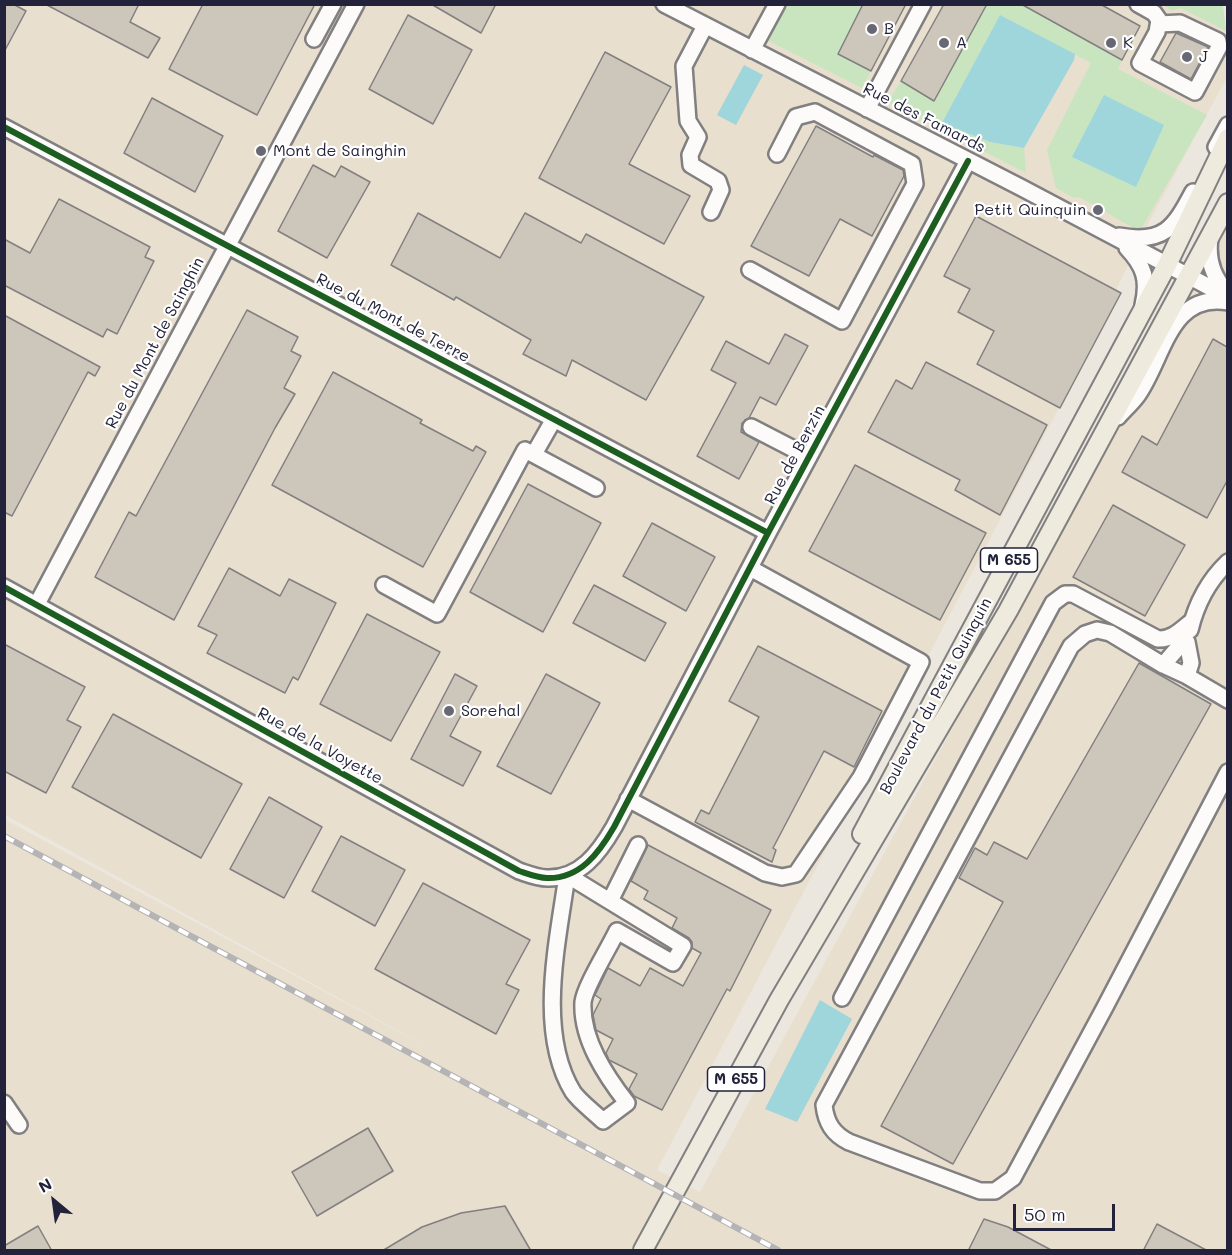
<!DOCTYPE html>
<style>
body{margin:0}
#map{position:relative;width:1232px;height:1255px;overflow:hidden;background:#ebe7df;font-family:Mali,sans-serif}
canvas{display:block}
.frame{position:absolute;inset:0;border:6px solid #22223b;pointer-events:none}
.north{position:absolute;left:24px;top:1171px;width:60px;height:60px;-webkit-text-stroke:4px #fff;paint-order:stroke;rotate:331deg;font-size:16px;font-weight:700;line-height:24px;text-align:center;color:#22223b}
.north::after{content:'';display:block;margin:auto;width:21px;height:27px;background:#22223b;clip-path:polygon(50% 0,100% 100%,50% 72%,0 100%)}
.scale{position:absolute;left:1013px;top:1204px;width:102px;height:27px;box-sizing:border-box;border:3px solid #22223b;border-top:0;padding-left:8px;font-size:18px;line-height:21px;white-space:nowrap;color:#22223b;-webkit-text-stroke:4px #fff;paint-order:stroke}
</style>
<div id="map">
<canvas width="1232" height="1255"></canvas>
<div class="frame"></div>
<div class="north">N</div>
<div class="scale">50 m</div>
</div>
<script>
const ctx = document.querySelector('canvas').getContext('2d');
ctx.lineJoin = 'round';
function fill(path, color) {
  ctx.fillStyle = color;
  ctx.fill(path, 'evenodd');
}
function strokePath(path, color, width, dash) {
  ctx.strokeStyle = color;
  ctx.lineWidth = width;
  ctx.lineCap = dash ? 'butt' : 'round';
  ctx.setLineDash(dash || []);
  ctx.stroke(path);
}
function write(font, color, halo, rows, align = 'center') {
  ctx.font = font + ' Mali,sans-serif';
  ctx.lineWidth = 4.5;
  ctx.setLineDash([]);
  ctx.textBaseline = 'middle';
  ctx.strokeStyle = halo;
  ctx.fillStyle = color;
  for (const [text, x, y, turn = 0] of rows) {
    ctx.save();
    ctx.translate(x, y);
    ctx.rotate((+turn || 0) * Math.PI / 180);
    ctx.textAlign = isNaN(turn) ? turn : align;
    if (halo) ctx.strokeText(text, 0, 0);
    ctx.fillText(text, 0, 0);
    ctx.restore();
  }
}
const built = new Path2D(`
 M5,5H1223L1227,42V77L1146,228L1062,402L657,1170L700,1192L1227,223V1250H5L4,819L468,1069L5,815Z`);
const green = new Path2D(`
 M1021,4L1122,60L1118,69L1207,115L1140,231C1117,220 1101,208 1079,197L1074,198L1056,188L1047,150L1091,63L1000,15L943,123L990,142L1024,148L1026,173L888,102L901,81L934,100L987,5Z
 M785,5H863L838,54L871,71L862,88L767,40Z
 M1165,5H1223L1226,31L1181,8L1171,11Z`);
const water = new Path2D(`
 M1000,15L1075,54L1074,60L1024,148L990,142L942,123Z
 M744,65L763,75L736,125L717,115Z
 M1104,95L1164,125L1136,187L1072,157Z
 M820,1000L852,1019L797,1122L765,1109Z`);
const building = new Path2D(`
 M4,4H13L26,11L4,52Z
 M45,4H139L130,22L160,38L148,58Z
 M203,4H315L257,115L169,69Z
 M431,4H496L481,33Z
 M863,4H906L871,71L838,54Z
 M944,4H987L934,101L901,81Z
 M1021,4H1100L1140,26L1122,60Z
 M408,15L472,50L433,124L369,89Z
 M1176,33L1208,47L1191,79L1160,62Z
 M605,52L671,87L629,164L690,196L664,244L539,178Z
 M152,98L223,136L195,192L124,153Z
 M816,126L873,157L874,155L903,170L904,176L872,236L840,219L809,276L751,246Z
 M313,165L335,177L341,166L370,182L327,258L278,231Z
 M59,199L150,247L145,257L154,261L117,334L107,329L103,337L4,285V239L30,253Z
 M418,213L500,258L525,213L581,243L586,234L704,297L646,400L572,360L566,376L523,354L531,340L456,297L454,300L391,265Z
 M976,216L1121,293L1060,408L977,364L994,331L958,312L970,289L944,276Z
 M247,310L298,337L291,351L301,356L284,388L295,394L275,428L174,620L95,577L129,512L136,516Z
 M4,315L100,367L95,376L88,372L12,516L4,512Z
 M785,334L808,346L776,405L760,397L749,418L742,423L741,432L759,442L739,479L697,456L736,383L711,370L726,341L769,364Z
 M1213,339L1227,347V481L1207,518L1122,472L1142,436L1157,445Z
 M926,362L1047,425L1000,515L955,490L960,480L868,432L896,380L912,389Z
 M333,372L422,420L420,423L473,451L476,446L486,452L423,567L272,485Z
 M855,465L986,533L940,620L809,551Z
 M528,484L601,523L543,632L470,592Z
 M1113,505L1185,545L1145,616L1073,577Z
 M652,523L715,557L686,611L623,576Z
 M229,568L280,596L289,579L336,603L298,680L293,677L285,693L207,653L217,635L198,626Z
 M594,585L666,623L645,661L573,623Z
 M367,614L440,652L391,741L320,704Z
 M4,644L85,687L67,720L81,727L46,793L4,771Z
 M758,646L882,711L854,767L824,751L773,848L776,850L772,862L695,822L701,810L709,814L759,717L729,701Z
 M1139,663L1211,704L953,1164L881,1126L1003,902L959,878L975,848L987,855L994,842L1027,859Z
 M455,674L477,686L450,736L481,752L463,786L411,759Z
 M546,674L600,703L551,794L497,766Z
 M113,714L242,784L201,858L72,787Z
 M269,797L322,827L284,898L230,869Z
 M341,836L405,870L375,926L312,891Z
 M648,845L771,910L730,991L727,989L662,1110L634,1096L629,1089L637,1074L609,1060L606,1053L613,1039L596,1030L593,1015L601,999L595,995L608,968L640,986L650,968L683,986L701,953L692,948V942L689,938L672,928L677,918L644,899L648,891L631,881Z
 M423,883L530,940L506,984L519,990L496,1034L375,969Z
 M368,1128L393,1171L317,1216L292,1172Z
 M505,1206L531,1251H382L422,1227L461,1213Z
 M984,1219L1008,1227L1053,1251H968Z
 M1157,1224L1208,1251H1143Z
 M38,1226L52,1251H4V1246Z`);
const minor = new Path2D(`
 M664,4L1022,188L1228,297
 M1138,4L1154,13L1159,20L1157,32L1140,63L1195,92L1219,47L1218,41L1180,23L1159,24
 M705,26L684,66L688,121L698,137L690,155L691,165L718,181L721,190L711,212
 M314,39L333,4
 M752,50L777,4
 M867,109L923,4
 M4,127L768,533
 M1216,147L1228,125
 M1119,236C1164,244 1174,228 1193,192
 M1210,238C1207,259 1213,278 1228,293
 M1127,248C1144,266 1149,280 1143,305
 M750,270L842,321L915,184L912,164L815,112L796,117L777,154
 M1118,417C1124,410 1131,404 1137,396C1163,361 1169,291 1228,302
 M751,427L809,457
 M534,454L554,419
 M384,585L437,614L525,450L596,488
 M4,587L519,871C528,874 538,878 547,878C580,879 599,853 614,827L768,533L968,161
 M37,604L356,4
 M1190,630C1196,605 1209,580 1228,562
 M1163,665L1176,650L1187,642L1191,663L1187,676L1228,700
 M1187,676L1163,665L1110,633L1097,630L1085,634L1071,646L824,1105C826,1123 833,1134 849,1142L980,1191H995L1013,1178L1105,1007L1228,772
 M628,799L765,873L782,877L796,874L861,777L921,662L750,568
 M567,875L683,946L673,963L617,931C609,948 585,986 583,1002C581,1039 606,1076 627,1103L603,1121C594,1112 580,1102 573,1092C536,1032 558,941 567,875Z
 M610,901L638,845
 M842,998L1053,603L1065,594H1073L1158,639C1172,640 1182,629 1192,621
 M4,1103L19,1125`);
const major = new Path2D(`
 M862,834L1167,265L1228,138
 M643,1250L779,1000L1008,611L1228,203`);
const rail = new Path2D(`
 M4,836L778,1250`);
const cycleway = new Path2D(`
 M4,127L768,533
 M4,587L519,871C528,874 538,878 547,878C580,879 599,853 614,827L768,533L968,161`);
const markers = [
 [872,29,6,"#686774"],
 [944,43,6,"#686774"],
 [1111,43,6,"#686774"],
 [1187,57,6,"#686774"],
 [261,151,6,"#686774"],
 [1098,210,6,"#686774"],
 [449,711,6,"#686774"]
];
const shields = [
 [1009,560,57],
 [736,1079,57]
];
const shieldNames = [
 ["M 655",1009,560],
 ["M 655",736,1079]
];
const poiNames = [
 ["B",884,29],
 ["A",956,43],
 ["K",1123,43],
 ["J",1199,57],
 ["Mont de Sainghin",273,151],
 ["Petit Quinquin",1086,210,"right"],
 ["Sorehal",461,711]
];
const streetNames = [
 ["Rue des Famards",924,118,27],
 ["Rue du Mont de Terre",393,318,28],
 ["Rue du Mont de Sainghin",155,343,-62],
 ["Rue de Berzin",795,455,-62],
 ["Boulevard du Petit Quinquin",936,696,-62],
 ["Rue de la Voyette",320,746,29]
];
fill(built, '#e8dfce');
fill(green, '#c8e5c0');
fill(water, '#9fd6dc');
fill(building, '#cdc6ba');
strokePath(building, '#817f80', 1.5);
strokePath(minor, '#817f80', 20);
strokePath(major, '#817f80', 22);
strokePath(minor, '#fcfbfa', 15);
strokePath(major, '#eeeadd', 18);
strokePath(rail, '#b4b3b5', 6);
strokePath(rail, '#fff', 4, [11]);
strokePath(cycleway, '#1b5e20', 6);
for (const [x, y, r, color] of markers) {
  const dot = new Path2D();
  dot.arc(x, y, r, 0, 2 * Math.PI);
  ctx.fillStyle = color;
  ctx.fill(dot);
  strokePath(dot, '#fff', 2);
}
for (const [x, y, w] of shields) {
  const box = new Path2D();
  box.roundRect(x - w / 2, y - 12, w, 24, 4.5);
  ctx.fillStyle = '#fff';
  ctx.fill(box);
  strokePath(box, '#22223b', 1.5);
}
write('bold 15px', '#22223b', null, shieldNames);
write('16px', '#22223b', '#fff', poiNames, 'left');
write('16px', '#22223b', '#fff', streetNames);
</script>
